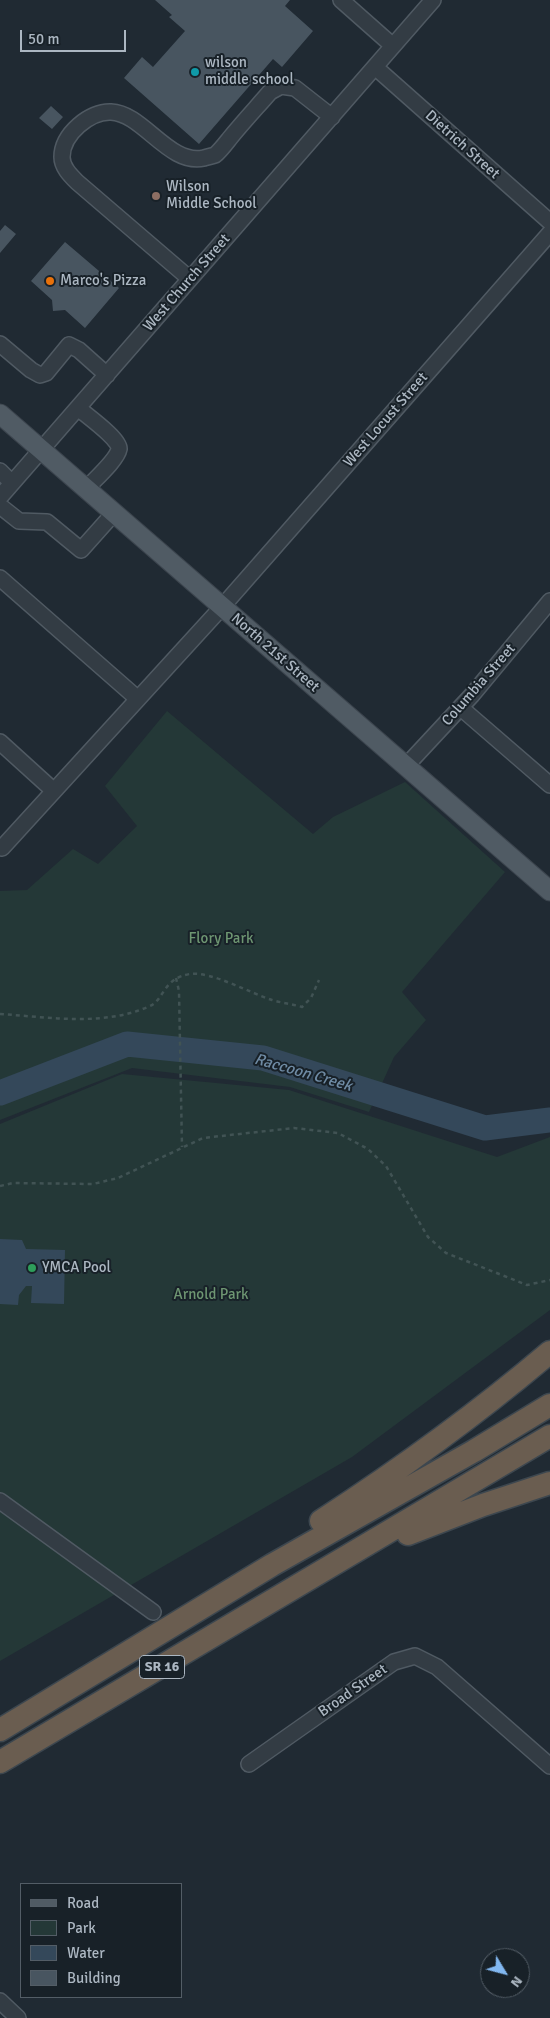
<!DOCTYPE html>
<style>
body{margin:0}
#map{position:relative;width:550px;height:2018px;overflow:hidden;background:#202a33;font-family:Signika,sans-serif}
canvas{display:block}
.legend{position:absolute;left:20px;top:1883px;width:162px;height:115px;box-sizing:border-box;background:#182128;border:1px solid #535d66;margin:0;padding:6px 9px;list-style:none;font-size:15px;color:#acb7c2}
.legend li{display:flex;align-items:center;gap:10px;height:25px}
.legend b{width:25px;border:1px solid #535d66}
.north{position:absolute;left:480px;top:1948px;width:50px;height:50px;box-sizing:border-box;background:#182128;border:1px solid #535d66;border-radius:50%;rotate:127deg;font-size:14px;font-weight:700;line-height:20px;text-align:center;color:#acb7c2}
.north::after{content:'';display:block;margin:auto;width:18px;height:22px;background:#82b8f1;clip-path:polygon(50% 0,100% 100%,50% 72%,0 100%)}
.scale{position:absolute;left:20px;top:30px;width:106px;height:22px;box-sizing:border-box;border:2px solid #acb7c2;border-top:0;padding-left:6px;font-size:15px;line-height:18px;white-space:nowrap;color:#acb7c2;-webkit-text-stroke:4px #182128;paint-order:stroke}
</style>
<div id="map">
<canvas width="550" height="2018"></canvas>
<ul class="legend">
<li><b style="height:6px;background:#505b64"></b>Road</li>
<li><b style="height:14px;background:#243837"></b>Park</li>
<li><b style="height:14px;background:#34485a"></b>Water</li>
<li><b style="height:14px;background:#485560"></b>Building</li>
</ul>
<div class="north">N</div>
<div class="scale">50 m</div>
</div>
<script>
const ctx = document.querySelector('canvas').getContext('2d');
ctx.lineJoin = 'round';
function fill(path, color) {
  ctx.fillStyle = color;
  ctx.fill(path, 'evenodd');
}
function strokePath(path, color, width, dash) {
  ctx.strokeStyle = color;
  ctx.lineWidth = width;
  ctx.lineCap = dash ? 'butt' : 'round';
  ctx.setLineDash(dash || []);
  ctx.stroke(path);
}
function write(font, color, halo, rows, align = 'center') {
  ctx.font = font + ' Signika,sans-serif';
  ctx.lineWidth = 4;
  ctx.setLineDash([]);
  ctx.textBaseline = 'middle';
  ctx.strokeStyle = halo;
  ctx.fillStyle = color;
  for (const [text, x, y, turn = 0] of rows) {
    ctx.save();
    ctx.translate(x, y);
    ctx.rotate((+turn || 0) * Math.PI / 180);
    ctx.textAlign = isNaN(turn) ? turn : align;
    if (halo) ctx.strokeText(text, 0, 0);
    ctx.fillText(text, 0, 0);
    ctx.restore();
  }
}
const green = new Path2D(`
 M167,711L313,834L333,817L405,782L505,872L402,992L426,1020L394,1057L369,1112L290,1087L132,1068L0,1120V891L27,890L73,849L98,864L137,826L105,786Z
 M122,1074L289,1090L497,1157L550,1137V1310L352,1457L0,1661V1124Z`);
const water = new Path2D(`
 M0,1239L22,1240L26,1249L65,1250L64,1304L31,1303L32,1286H26L19,1295L18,1305L0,1304Z`);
const river = new Path2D(`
 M0,1093L127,1044L263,1058L485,1128L550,1120`);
const building = new Path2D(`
 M155,0H290L285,6L313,31L282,67L273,59L199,144L124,78L142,57L153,67L185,31L169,17L172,15Z
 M51,106L63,117L52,129L39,118Z
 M5,225L16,234L0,253V231Z
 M65,242L119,288L85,328L65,310L53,311L52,300L31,281Z`);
const path = new Path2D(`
 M176,978L179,991L182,1147
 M0,1014C49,1017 103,1027 150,1006C164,1000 163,978 190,974C211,971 250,993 272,1000C282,1003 292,1004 302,1007L311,998L319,980
 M0,1186L13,1183L93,1184L118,1178L203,1138L294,1128L338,1133L368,1149L386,1166L428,1237L446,1253L527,1285L550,1280`);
const minor = new Path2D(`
 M341,0L393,46
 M375,67L550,222
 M190,279L77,182C70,175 62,167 62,157C62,134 90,111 111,112C143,113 169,166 204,158C207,157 212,156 215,155C220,151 226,143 230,138C243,122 257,107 270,92L281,86L295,88L332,117
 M0,344L31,370L40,375L46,373L69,345L79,350L107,375
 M78,408C86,415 121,440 119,449C117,460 94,480 86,489
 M0,471L12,483
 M0,497L433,0
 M0,506L19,521L47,522L81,550L114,513
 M0,578L138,699
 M461,708L550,785
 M0,742L54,791
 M406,766L472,695L550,601
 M2,848L222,607L550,233
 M0,1501L153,1612
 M249,1764L394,1662L415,1656L437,1667L550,1766
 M0,2001L18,2018`);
const major = new Path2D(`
 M0,414L550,891`);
const highway = new Path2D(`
 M321,1521C401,1469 477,1414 550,1352
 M408,1534L483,1505L550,1483
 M0,1730L272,1565L474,1451L550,1405
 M0,1762L550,1436`);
const markers = [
 [195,72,5,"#0f9aa8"],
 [156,196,5,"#8d6e63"],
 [50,281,5,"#e8710a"],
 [32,1268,5,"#2e9e5b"]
];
const shields = [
 [162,1667,45]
];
const shieldNames = [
 ["SR 16",162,1667]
];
const poiNames = [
 ["wilson",205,63],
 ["middle school",205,80],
 ["Wilson",166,187],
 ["Middle School",166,204],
 ["Marco's Pizza",60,281],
 ["YMCA Pool",42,1268]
];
const streetNames = [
 ["Dietrich Street",462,145,42],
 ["West Church Street",187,283,-49],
 ["West Locust Street",386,420,-49],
 ["North 21st Street",275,653,41],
 ["Columbia Street",479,685,-49],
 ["Broad Street",353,1691,-35]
];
const parkNames = [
 ["Flory Park",221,939],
 ["Arnold Park",211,1295]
];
const waterNames = [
 ["Raccoon Creek",303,1073,16]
];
fill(green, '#243837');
fill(water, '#34485a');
strokePath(river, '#34485a', 25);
fill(building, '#485560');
strokePath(minor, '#505a63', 18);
strokePath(major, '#3c454e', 21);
strokePath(highway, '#3d474f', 25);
strokePath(path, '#415354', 2.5, [4, 4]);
strokePath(minor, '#333c44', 15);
strokePath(major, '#505b64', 19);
strokePath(highway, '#6a5d50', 22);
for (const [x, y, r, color] of markers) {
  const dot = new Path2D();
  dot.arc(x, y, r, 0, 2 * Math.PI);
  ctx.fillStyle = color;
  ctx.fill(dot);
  strokePath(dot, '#182128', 2);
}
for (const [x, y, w] of shields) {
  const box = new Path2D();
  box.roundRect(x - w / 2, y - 11.5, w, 23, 4);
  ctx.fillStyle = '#182128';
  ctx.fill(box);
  strokePath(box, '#acb7c2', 1);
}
write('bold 14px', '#acb7c2', null, shieldNames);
write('15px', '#acb7c2', '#182128', poiNames, 'left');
write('15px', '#acb7c2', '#182128', streetNames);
write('15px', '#6e9672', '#182128', parkNames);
write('italic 16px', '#6f8ba4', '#182128', waterNames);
</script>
